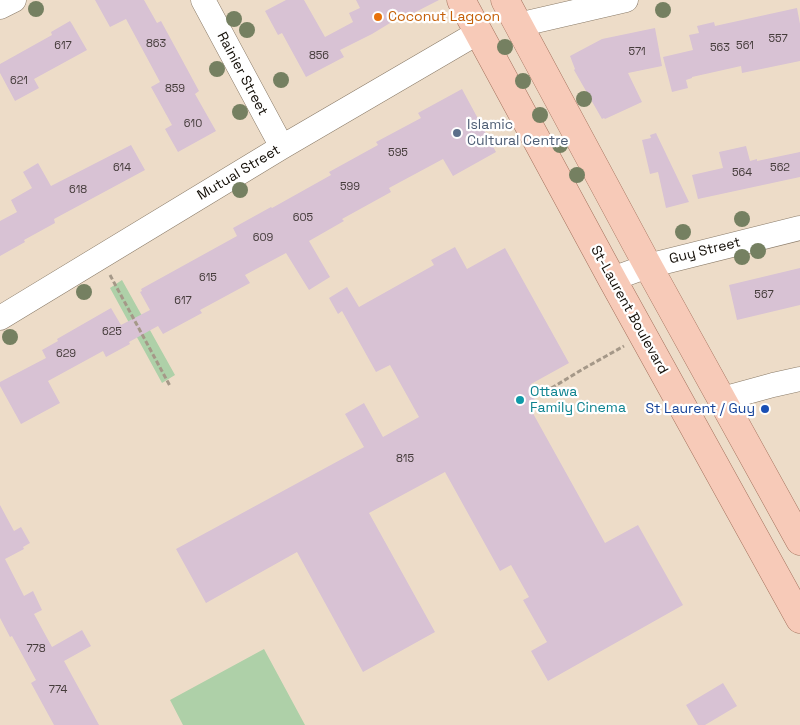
<!DOCTYPE html>
<style>
body{margin:0}
canvas{display:block;background:#eddcc8}
</style>
<canvas width="800" height="725"></canvas>
<script>
const ctx = document.querySelector('canvas').getContext('2d');
ctx.lineJoin = 'round';
function fill(path, color) {
  ctx.fillStyle = color;
  ctx.fill(path, 'evenodd');
}
function strokePath(path, color, width, dash) {
  ctx.strokeStyle = color;
  ctx.lineWidth = width;
  ctx.lineCap = dash ? 'butt' : 'round';
  ctx.setLineDash(dash || []);
  ctx.stroke(path);
}
function write(font, color, halo, rows, align = 'center') {
  ctx.font = font + ' "Space Grotesk",sans-serif';
  ctx.lineWidth = 4.5;
  ctx.setLineDash([]);
  ctx.textBaseline = 'middle';
  ctx.strokeStyle = halo;
  ctx.fillStyle = color;
  for (const [text, x, y, turn = 0] of rows) {
    ctx.save();
    ctx.translate(x, y);
    ctx.rotate((+turn || 0) * Math.PI / 180);
    ctx.textAlign = isNaN(turn) ? turn : align;
    if (halo) ctx.strokeText(text, 0, 0);
    ctx.fillText(text, 0, 0);
    ctx.restore();
  }
}
const green = new Path2D(`
 M122,280L175,375L162,383L110,288Z
 M264,649L305,725H183L170,700Z`);
const building = new Path2D(`
 M95,0H144L157,23L161,21L186,67L199,91L195,94L216,131L178,152L165,129L172,125L151,87L160,82L126,19L110,27Z
 M286,0H304L325,37L353,22L349,13L360,8L356,0H439L396,22L395,20L372,34L340,50L344,57L306,77L282,33L278,35L265,11Z
 M797,8L800,24V61L742,73L741,66L692,77V78L686,80L688,88L672,92L663,57L693,50L689,35L699,33L697,26L714,22L715,26Z
 M70,21L72,24L87,50L34,79L39,88L15,101L0,73V64L52,35L51,32Z
 M655,28L662,66L628,73L642,102L605,119L604,118L602,119L574,70L575,69L570,56L602,39Z
 M462,89L496,152L453,176L443,159L389,188L391,192L342,219L344,221L309,241L330,277L309,290L286,253L245,275L250,283L200,310L202,313L163,334L158,326L129,342L130,344L106,357L103,351L48,381L60,403L21,424L0,386V382L46,358L42,350L58,341L57,339L111,308L121,325L150,310L140,292L142,291L141,289L237,236L233,228L271,207L272,208L331,175L329,172L378,145L376,142L421,118L418,113Z
 M656,133L689,202L666,208L658,172L650,174L642,140L651,138L650,135Z
 M131,145L145,170L54,219L55,223L24,240L25,242L0,256V221L17,212L11,200L32,188L23,172L38,163L51,186Z
 M746,146L750,161L757,159V161L800,152V177L698,199L692,175L723,168L719,152Z
 M455,247L467,269L505,248L569,363L531,384L536,406L530,408L605,543L638,525L683,605L548,681L531,651L547,642L523,600L529,597L511,565L500,571L445,472L369,513L435,632L363,672L297,552L206,603L176,549L364,447L345,414L364,403L383,437L419,417L390,365L376,372L342,311L338,314L329,298L347,287L359,307L434,265L431,260Z
 M800,268V305L737,320L729,285Z
 M0,505L14,531L21,527L30,543L23,547L24,549L5,559L24,596L33,591L42,610L34,614L52,647L82,630L91,646L64,661L99,725H54L31,683L36,680L12,636L10,637L0,618Z
 M723,683L737,706L705,725H698L686,705Z`);
const path = new Path2D(`
 M110,275L170,386
 M545,392L583,369L624,346`);
const minor = new Path2D(`
 M203,0L282,147
 M0,7L14,0
 M518,25L626,0
 M612,279L648,266L800,228
 M0,318L282,147L479,32
 M722,399L773,385L800,379`);
const major = new Path2D(`
 M461,0L612,279L800,619
 M505,0L648,266L800,541`);
const trees = [
 [36,9],
 [663,10],
 [234,19],
 [247,30],
 [505,47],
 [217,69],
 [281,80],
 [523,81],
 [584,99],
 [240,112],
 [540,115],
 [560,145],
 [577,175],
 [240,190],
 [742,219],
 [683,232],
 [758,251],
 [742,257],
 [84,292],
 [10,337]
];
const markers = [
 [378,17,5,"#e8710a"],
 [457,133,5,"#5c6f8a"],
 [520,400,5,"#0f9aa8"],
 [765,409,5,"#1a4fb4"]
];
const numberNames = [
 ["557",778,39],
 ["863",156,44],
 ["617",63,46],
 ["561",745,46],
 ["563",720,48],
 ["571",637,52],
 ["856",319,56],
 ["621",19,81],
 ["859",175,89],
 ["610",193,124],
 ["595",398,153],
 ["614",122,168],
 ["562",780,168],
 ["564",742,173],
 ["599",350,187],
 ["618",78,190],
 ["605",303,218],
 ["609",263,238],
 ["615",208,278],
 ["567",764,295],
 ["617",183,301],
 ["625",112,332],
 ["629",66,354],
 ["815",405,459],
 ["778",36,649],
 ["774",58,690]
];
const foodNames = [
 ["Coconut Lagoon",388,17]
];
const streetNames = [
 ["Rainier Street",242,74,62],
 ["Mutual Street",239,173,-31],
 ["Guy Street",705,251,-14],
 ["St-Laurent Boulevard",629,310,61]
];
const serviceNames = [
 ["Islamic",467,125],
 ["Cultural Centre",467,141]
];
const cultureNames = [
 ["Ottawa",530,392],
 ["Family Cinema",530,408]
];
const transitNames = [
 ["St Laurent / Guy",755,409]
];
fill(green, '#aed0a8');
fill(building, '#d8c2d4');
strokePath(minor, '#8a7b68', 25);
strokePath(major, '#a3715c', 29);
strokePath(path, '#a59888', 3, [5, 2.5]);
strokePath(minor, '#fff', 24);
strokePath(major, '#f7cab8', 28);
ctx.fillStyle = '#758061';
for (const [x, y] of trees) {
  ctx.beginPath();
  ctx.arc(x, y, 8, 0, 2 * Math.PI);
  ctx.fill();
}
for (const [x, y, r, color] of markers) {
  const dot = new Path2D();
  dot.arc(x, y, r, 0, 2 * Math.PI);
  ctx.fillStyle = color;
  ctx.fill(dot);
  strokePath(dot, '#fff', 2);
}
write('11px', '#443b3a', null, numberNames);
write('14px', '#c56008', '#fff', foodNames, 'left');
write('14px', '#130e07', '#fff', streetNames);
write('14px', '#4e5e75', '#fff', serviceNames, 'left');
write('14px', '#0d838f', '#fff', cultureNames, 'left');
write('14px', '#164399', '#fff', transitNames, 'right');
</script>
